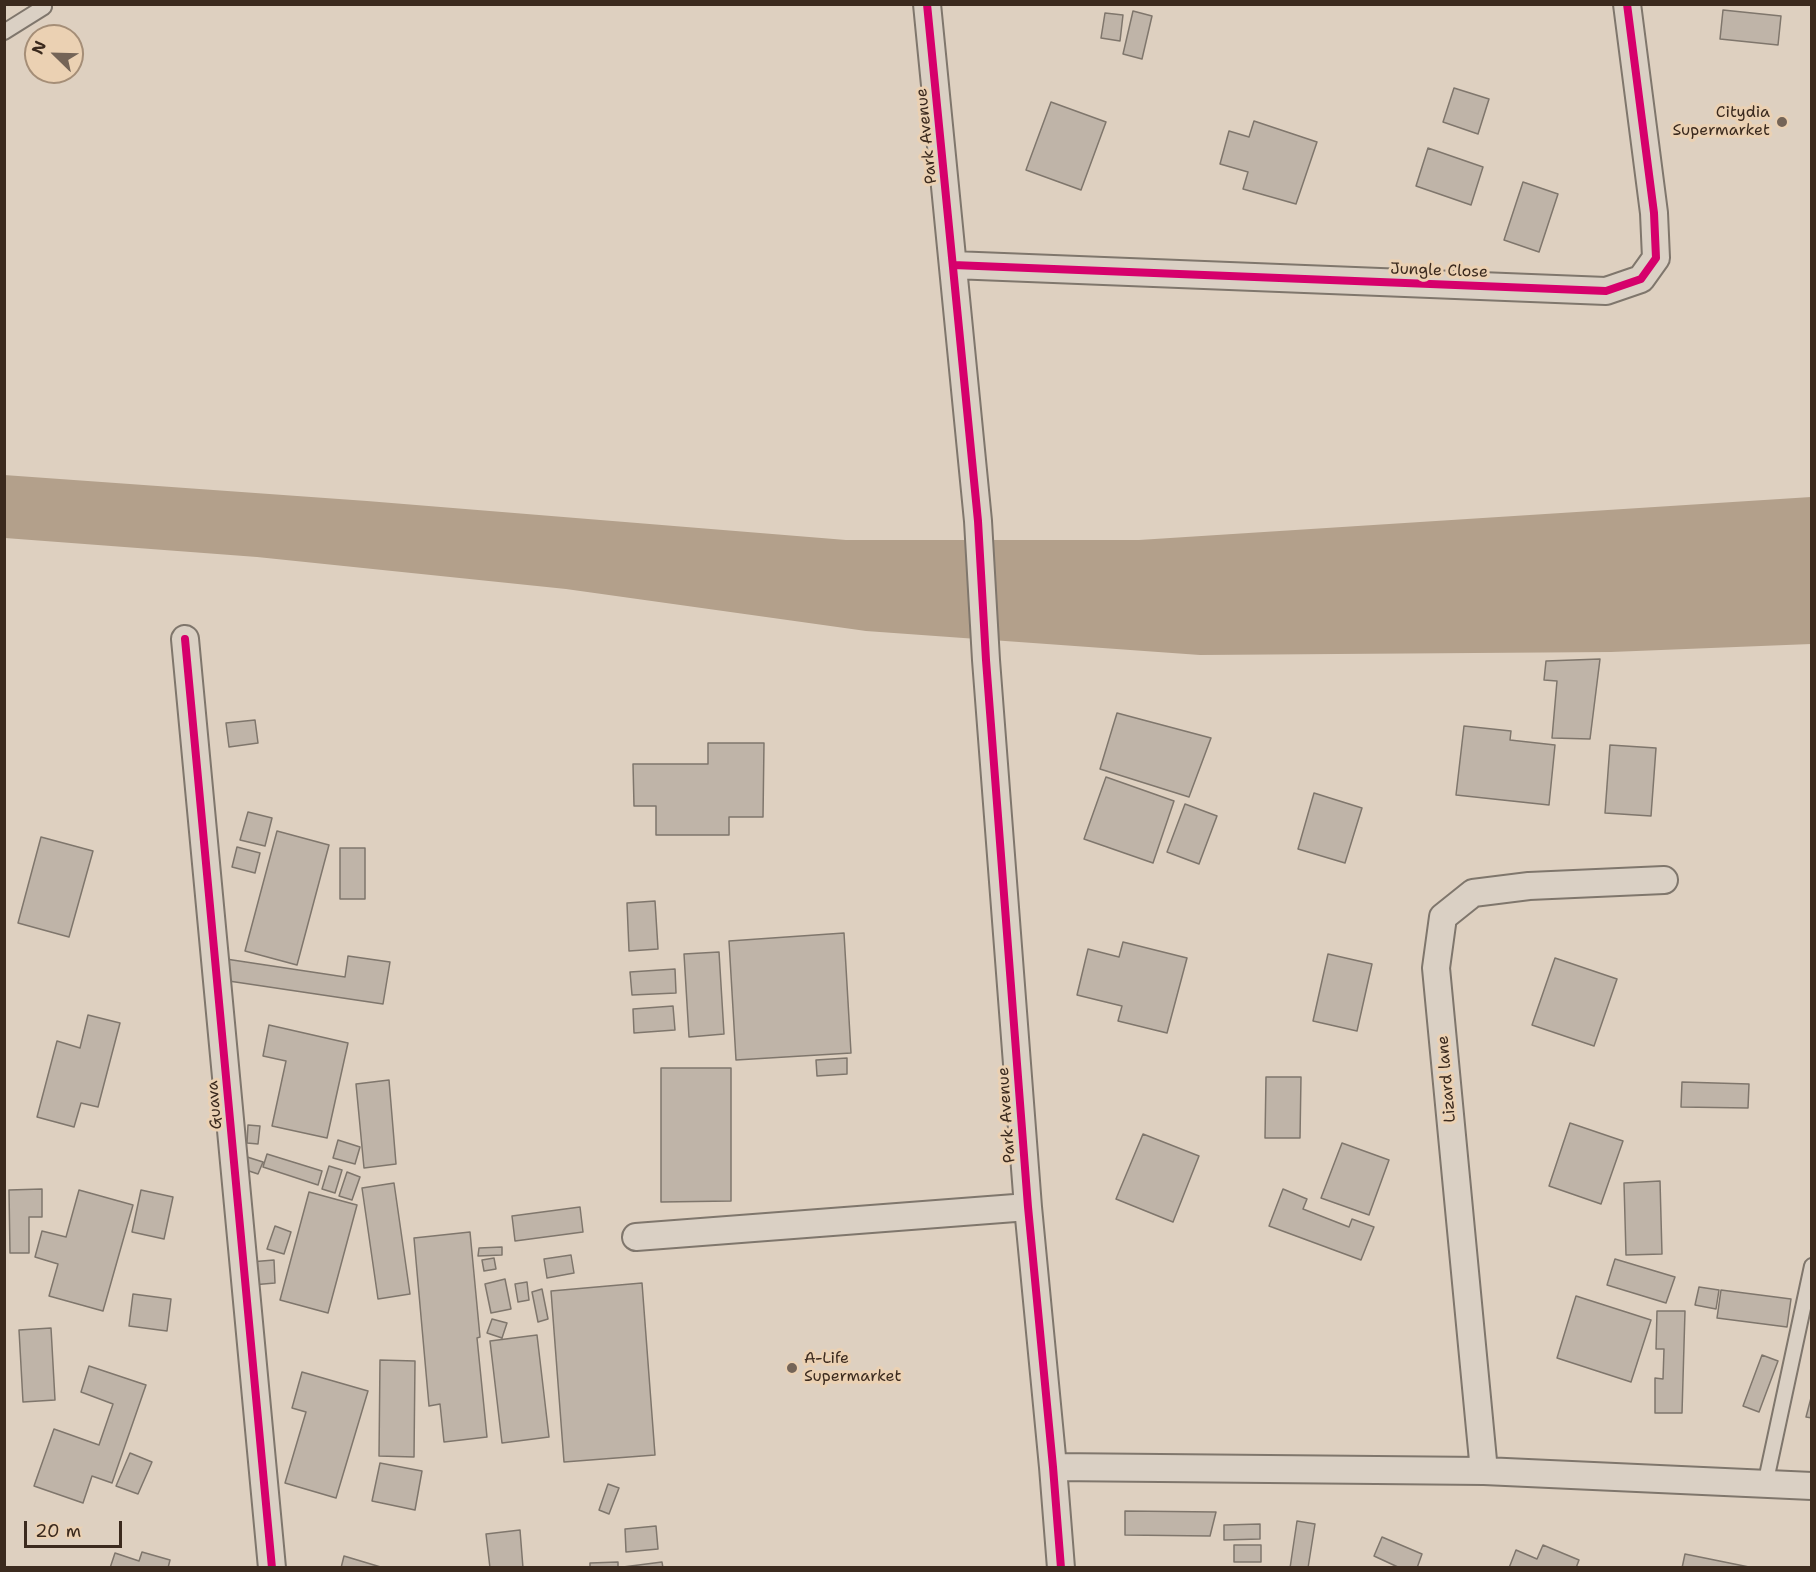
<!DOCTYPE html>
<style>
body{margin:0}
#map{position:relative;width:1816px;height:1572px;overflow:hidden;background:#ded0c0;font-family:"Shantell Sans",sans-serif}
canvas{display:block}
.frame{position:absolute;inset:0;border:6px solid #3b2a1e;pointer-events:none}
.north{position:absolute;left:24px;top:24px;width:60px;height:60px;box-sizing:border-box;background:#ebd1b3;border:2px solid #a58e77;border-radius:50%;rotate:293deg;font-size:16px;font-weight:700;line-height:24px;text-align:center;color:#3b2a1e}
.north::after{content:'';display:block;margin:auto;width:21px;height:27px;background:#746457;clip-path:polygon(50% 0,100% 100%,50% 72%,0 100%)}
.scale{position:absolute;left:24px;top:1521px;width:98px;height:27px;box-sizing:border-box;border:3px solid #3b2a1e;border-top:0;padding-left:8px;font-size:18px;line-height:21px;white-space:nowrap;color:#3b2a1e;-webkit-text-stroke:4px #ebd1b3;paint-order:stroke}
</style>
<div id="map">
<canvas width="1816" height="1572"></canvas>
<div class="frame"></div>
<div class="north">N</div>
<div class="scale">20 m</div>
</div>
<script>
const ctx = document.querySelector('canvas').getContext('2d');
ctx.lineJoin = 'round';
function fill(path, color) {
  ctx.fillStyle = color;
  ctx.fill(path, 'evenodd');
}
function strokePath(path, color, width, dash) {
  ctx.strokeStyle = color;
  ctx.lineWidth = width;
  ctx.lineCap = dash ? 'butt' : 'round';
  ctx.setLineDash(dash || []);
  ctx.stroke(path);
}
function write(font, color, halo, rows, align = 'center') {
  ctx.font = font + ' "Shantell Sans",sans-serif';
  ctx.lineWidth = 6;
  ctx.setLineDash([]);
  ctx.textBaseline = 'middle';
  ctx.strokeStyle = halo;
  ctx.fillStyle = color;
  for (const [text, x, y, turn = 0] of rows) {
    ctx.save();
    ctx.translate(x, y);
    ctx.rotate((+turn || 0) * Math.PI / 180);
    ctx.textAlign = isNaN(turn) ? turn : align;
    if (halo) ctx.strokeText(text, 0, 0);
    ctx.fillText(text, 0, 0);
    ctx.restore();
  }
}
const water = new Path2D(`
 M4,475L367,501L846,540H1139L1811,497V644L1611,652L1200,655L866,631L566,589L257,557L5,538Z`);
const building = new Path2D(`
 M1723,10L1781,16L1778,45L1720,39Z
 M1133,11L1152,16L1142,59L1123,54Z
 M1105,13L1123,15L1120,41L1101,38Z
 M1454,88L1489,99L1478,134L1443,122Z
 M1051,102L1106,122L1081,190L1026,170Z
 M1254,121L1317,142L1296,204L1243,189L1248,172L1220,164L1229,131L1249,137Z
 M1428,148L1483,167L1471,205L1416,186Z
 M1523,182L1558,194L1539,252L1504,240Z
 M1600,659L1590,739L1552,738L1557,681L1544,680L1546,661Z
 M1117,713L1211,738L1189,797L1100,769Z
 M255,720L258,743L229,747L226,723Z
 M1464,726L1511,731L1510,740L1555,745L1549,805L1456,795Z
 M708,743H764L763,817H729V835H656V806H634L633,764H708Z
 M1610,745L1656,748L1651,816L1605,813Z
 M1106,777L1174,801L1153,863L1084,839Z
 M1314,793L1362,808L1345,863L1298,849Z
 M1185,804L1217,816L1199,864L1167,852Z
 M248,812L272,818L265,846L240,840Z
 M277,831L329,845L297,965L245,951Z
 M41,837L93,851L69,937L18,923Z
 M237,847L260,853L255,873L232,867Z
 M340,848H365V899H340Z
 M655,901L658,949L629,951L627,903Z
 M844,933L851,1053L736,1060L729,941Z
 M1123,942L1187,958L1167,1033L1118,1021L1122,1006L1077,995L1088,949L1119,957Z
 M719,952L724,1034L689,1037L684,954Z
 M1328,954L1372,964L1357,1031L1313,1021Z
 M348,956L390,962L383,1004L222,980L226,959L345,977Z
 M1555,958L1617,979L1594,1046L1532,1025Z
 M675,969L676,993L632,995L630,972Z
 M673,1006L675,1030L634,1033L633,1009Z
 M88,1015L120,1023L98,1107L81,1103L74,1127L37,1117L57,1041L80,1048Z
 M269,1025L348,1043L327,1138L272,1126L286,1061L263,1056Z
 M847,1058V1074L817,1076L816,1060Z
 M661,1068H731V1201L661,1202Z
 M1266,1077H1301L1300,1138H1265Z
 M389,1080L396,1164L364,1168L356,1084Z
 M1682,1082L1749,1084L1748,1108L1681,1107Z
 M1570,1123L1623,1141L1601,1204L1549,1186Z
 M248,1125L260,1126L258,1144L247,1143Z
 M1143,1134L1199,1156L1173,1222L1116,1199Z
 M338,1140L360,1147L355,1164L333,1158Z
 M1342,1143L1389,1160L1369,1215L1321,1198Z
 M267,1154L322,1171L318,1185L263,1167Z
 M244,1156L263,1162L258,1174L240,1168Z
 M329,1166L342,1170L335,1193L322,1189Z
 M347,1172L360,1177L352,1200L339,1196Z
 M1660,1181L1662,1254L1626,1255L1624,1183Z
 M394,1183L410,1294L378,1299L362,1188Z
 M42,1189V1217H29V1253H10L9,1190Z
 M1283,1189L1307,1199L1303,1209L1349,1227L1352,1219L1374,1227L1361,1260L1269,1226Z
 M79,1190L133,1205L103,1311L49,1296L58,1264L35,1257L42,1231L66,1237Z
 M141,1190L173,1197L164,1239L132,1232Z
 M309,1192L357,1205L328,1313L280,1300Z
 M580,1207L583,1232L515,1241L512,1216Z
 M275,1226L291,1232L284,1254L267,1249Z
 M470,1232L480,1337L477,1338L487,1437L444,1442L440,1404L429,1406L414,1238Z
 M502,1247V1255L478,1256L479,1248Z
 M571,1255L574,1273L547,1278L544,1259Z
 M494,1258L496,1269L484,1271L482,1260Z
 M1615,1259L1675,1277L1666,1303L1607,1285Z
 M274,1260L275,1283L252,1285L250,1262Z
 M505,1279L511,1309L491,1313L485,1284Z
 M527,1282L529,1300L518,1302L515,1284Z
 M642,1283L655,1455L564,1462L551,1291Z
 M1699,1287L1719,1290L1716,1309L1695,1305Z
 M542,1289L548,1319L538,1322L532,1292Z
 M1721,1290L1791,1299L1787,1327L1717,1318Z
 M133,1294L171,1299L167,1331L129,1326Z
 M1576,1296L1651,1320L1631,1382L1557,1358Z
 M1657,1311H1685L1682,1413H1655V1378L1663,1379L1664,1349H1656Z
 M492,1319L507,1323L502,1338L487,1333Z
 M51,1328L55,1400L23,1402L19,1330Z
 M537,1335L549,1437L502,1443L490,1341Z
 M1762,1355L1778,1361L1759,1412L1743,1406Z
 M380,1360L415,1361L414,1457L379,1456Z
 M89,1366L146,1385L112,1483L92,1476L83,1503L34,1486L54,1429L99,1445L113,1404L81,1392Z
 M302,1372L368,1391L336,1498L285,1483L306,1412L292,1408Z
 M1812,1394V1418L1806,1417Z
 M130,1453L152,1462L138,1494L116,1486Z
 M380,1463L422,1471L415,1510L372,1501Z
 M608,1484L619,1488L609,1514L599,1510Z
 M1125,1511L1216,1512L1210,1536L1125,1535Z
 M1297,1521L1315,1524L1308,1568H1290Z
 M1260,1524V1539L1224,1540V1525Z
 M656,1526L658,1549L626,1552L625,1529Z
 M520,1530L523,1568H490L486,1534Z
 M1382,1537L1422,1554L1417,1568H1400L1374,1556Z
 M1234,1545H1261V1562H1234Z
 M1543,1545L1579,1560L1576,1568H1509L1516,1550L1537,1559Z
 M142,1552L170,1560L168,1568H110L115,1553L139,1561Z
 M1685,1554L1749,1567L1682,1568Z
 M344,1556L384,1568H341Z
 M618,1562V1568H590V1563Z
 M662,1562L663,1568H623V1567Z`);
const service = new Path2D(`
 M4,32L44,7
 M1765,1485L1812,1266`);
const minor = new Path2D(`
 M927,4L978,521L986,660L1028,1207L1053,1467L1061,1568
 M953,265L1606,291L1641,279L1656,258L1654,213L1627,4
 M185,639L272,1568
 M636,1237L1028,1207
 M1053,1467L1484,1471L1812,1486
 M1484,1471L1436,968L1443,917L1473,893L1529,886L1664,880`);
const cycleway = new Path2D(`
 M927,4L978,521L986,660L1028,1207L1053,1467L1061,1568
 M953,265L1606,291L1641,279L1656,258L1654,213L1627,4
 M185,639L272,1568`);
const markers = [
 [1782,122,6,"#746457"],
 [792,1368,6,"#746457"]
];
const poiNames = [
 ["Citydia",1770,113],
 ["Supermarket",1770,131],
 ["A-Life",804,1359,"left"],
 ["Supermarket",804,1377,"left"]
];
const streetNames = [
 ["Park Avenue",927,136,-96],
 ["Jungle Close",1439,271,2],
 ["Lizard lane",1447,1079,-95],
 ["Guava",215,1105,-95],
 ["Park Avenue",1007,1115,-94]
];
fill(water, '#b3a08b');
fill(building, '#bfb4a8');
strokePath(building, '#7f766c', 1.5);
strokePath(service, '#7f766c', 18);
strokePath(minor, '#7f766c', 30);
strokePath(service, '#dad0c4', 14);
strokePath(minor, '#dad0c4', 26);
strokePath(cycleway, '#d6006c', 8);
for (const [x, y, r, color] of markers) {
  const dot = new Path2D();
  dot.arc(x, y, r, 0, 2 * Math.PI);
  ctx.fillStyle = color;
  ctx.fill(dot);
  strokePath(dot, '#ebd1b3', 2);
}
write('16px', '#3b2a1e', '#ebd1b3', poiNames, 'right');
write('16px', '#3b2a1e', '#ebd1b3', streetNames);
</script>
